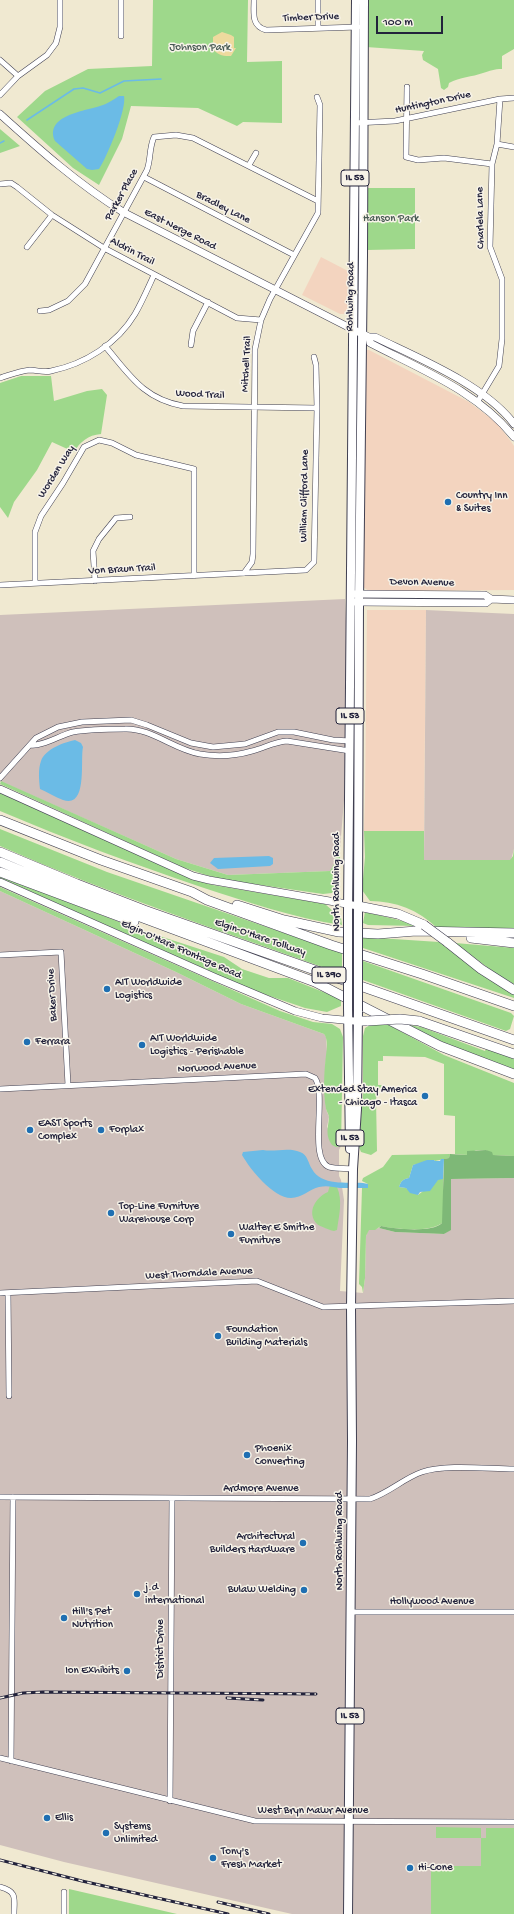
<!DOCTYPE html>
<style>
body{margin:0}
#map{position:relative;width:514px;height:1914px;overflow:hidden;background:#f0e9d1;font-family:"Gochi Hand",sans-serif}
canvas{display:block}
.scale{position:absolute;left:376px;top:16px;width:67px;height:18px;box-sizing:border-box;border:2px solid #22223b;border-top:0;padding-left:5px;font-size:12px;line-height:14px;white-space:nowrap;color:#22223b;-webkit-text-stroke:3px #f7f3e8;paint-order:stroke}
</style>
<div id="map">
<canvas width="514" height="1914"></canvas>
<div class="scale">100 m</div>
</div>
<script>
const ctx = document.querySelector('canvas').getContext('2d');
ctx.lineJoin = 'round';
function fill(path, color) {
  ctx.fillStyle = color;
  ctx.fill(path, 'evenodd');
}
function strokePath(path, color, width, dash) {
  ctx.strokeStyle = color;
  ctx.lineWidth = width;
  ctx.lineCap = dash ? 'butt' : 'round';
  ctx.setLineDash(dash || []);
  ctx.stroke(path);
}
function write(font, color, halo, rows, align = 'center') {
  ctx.font = font + ' "Gochi Hand",sans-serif';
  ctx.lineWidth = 3;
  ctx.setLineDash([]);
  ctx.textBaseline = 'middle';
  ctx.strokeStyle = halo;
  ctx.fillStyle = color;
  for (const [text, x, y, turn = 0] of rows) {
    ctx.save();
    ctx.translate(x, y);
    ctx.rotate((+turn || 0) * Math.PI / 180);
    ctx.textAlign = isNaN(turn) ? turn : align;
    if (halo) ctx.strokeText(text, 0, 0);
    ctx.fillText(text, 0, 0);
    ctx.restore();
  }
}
const built = new Path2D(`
 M321,257L348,271V311L345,314H340L302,295Z
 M362,350H369L469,402L497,423L512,443L514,446V590L369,591L363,587Z
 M367,610H426L424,831H364L365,798Z`);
const industrial = new Path2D(`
 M345,599L348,665L344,800L340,849L336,852L334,864L331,871L228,875L176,859L0,781V615Z
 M426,610L514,614V849L511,860H424Z
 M0,891L176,972L241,1004L324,1034L326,1037L327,1052L325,1068L326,1109L329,1117L327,1127L340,1147L341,1146L339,1150V1176L341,1180L344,1200L340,1291L363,1293L365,1278L366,1236L368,1230L379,1228L395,1232L444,1234L451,1229L450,1179L514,1178V1914H292L64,1862L0,1845Z`);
const green = new Path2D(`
 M153,0H248L247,62L282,61V123L243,122L237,126L198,108L131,106L122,139L99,185L73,168L17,117L45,91L88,69L152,66Z
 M367,0H514V49L502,56V69C494,69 490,71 483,73C472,77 460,77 449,83L448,87L444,90L441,88L438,69L423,60L422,55L424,51L366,47Z
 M0,129L20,146L0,153Z
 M367,188H415V249L367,250Z
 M21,376H51L54,401L87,391L102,389L107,395L101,434C88,435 80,442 74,452L52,442L37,470L14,502L8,518L0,507V383Z
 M1,781L176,859L228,875L330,871L334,864L336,852L340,849V885L332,893L323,894L226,880L206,875L182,867L0,784Z
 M0,793L189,878L213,885L325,904L341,918L342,925C293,918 248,902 201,887C133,864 66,839 0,811Z
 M0,829L107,872L342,953V974C227,933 112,895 0,846Z
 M364,831H424V860H510L513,856L514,849V929L437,928C419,910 395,901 370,901L362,890L365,857Z
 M0,876L135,928L224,957L242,969L269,978H288L341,999V1006L327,1012L305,1008L252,990L0,878Z
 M0,887L280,1011L313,1022L332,1024L340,1029L343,1037L341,1146L336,1147L332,1145C325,1135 328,1128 329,1118C329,1115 327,1112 326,1109C323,1092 324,1072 326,1055C327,1049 328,1039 324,1034L241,1004L176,972L0,891Z
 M365,912L403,921L417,926L368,925L363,923Z
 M363,937L439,942L496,983L514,993V998L363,948Z
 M455,943L514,948V984L495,973Z
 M363,961L511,1013L514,1016L510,1029L506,1031L363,980Z
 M370,1025H389L444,1055L514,1083V1156L493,1155L486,1150H476L467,1155L455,1154V1116L444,1115V1064L425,1057L383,1056V1061H378V1085H382L377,1093L376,1099L377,1151L371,1155L361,1152L359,1147L363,1094V1036L365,1028Z
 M409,1025L421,1027L485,1051L486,1049L514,1058V1070L439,1041Z
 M450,1154L449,1158L435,1161L434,1160L413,1165L409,1178C403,1179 401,1181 399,1187L406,1188L418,1195L440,1178L443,1179V1222C432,1233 395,1229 381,1226L375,1230H369L366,1236L365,1278L363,1293L362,1287L359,1284L362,1188H368V1184L362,1181L363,1178L383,1167L392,1155Z
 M330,1185L337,1187C343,1201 339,1215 337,1230L334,1231C332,1231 319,1226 317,1224C306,1212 316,1197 328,1192Z
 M436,1827L481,1828V1838H486V1828H514V1914H431V1866H481V1838H436Z
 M69,1889L177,1914H69Z`);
const forest = new Path2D(`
 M486,1150L492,1152L493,1155L514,1156V1178L451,1179V1230L444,1234L395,1232L379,1228L381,1226C395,1229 432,1233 442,1223L444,1159L449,1158L450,1154L467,1155V1151Z`);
const sand = new Path2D(`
 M222,32L231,35L234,37V48H236L231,56C225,56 218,56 213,49V37Z`);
const water = new Path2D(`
 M119,96H124C127,109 107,157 99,169L92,170L87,169L55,141C44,116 84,111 100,106C107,104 113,100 119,96Z
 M75,740L81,743L83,747C80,760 88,809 63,800C55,797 47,792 40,789C39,780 38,769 41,761C45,749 65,742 75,740Z
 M269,856L273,858V864L270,866L218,869L210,863L214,858Z
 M263,1150C275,1152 289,1147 300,1152C308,1155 308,1163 312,1169C321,1186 347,1182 363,1183L368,1184V1188C359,1188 350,1188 340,1188C333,1187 327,1185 319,1187C310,1189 302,1198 291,1198C273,1198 250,1169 242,1155L243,1152Z
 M441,1159H444L443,1179L438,1180L430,1191L420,1192L418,1195L410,1193L406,1188L399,1187C401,1181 403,1179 409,1178L413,1165L427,1160H434L435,1161H440Z`);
const stream = new Path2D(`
 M27,120L74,89L83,88L100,93L124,81L161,79
 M0,143L4,141`);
const minor = new Path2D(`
 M254,0C254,13 251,26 266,30L358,27
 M318,28V0
 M121,36V0
 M0,60L18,76
 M407,87L406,157L418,160L444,158L492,164
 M0,95L18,76L47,55L56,43L60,27V0
 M355,123L395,121L500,99L514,98
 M497,144L514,147
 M249,165L256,153
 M144,177L294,255
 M0,184L11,183L17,187L52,215L104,248L237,318L261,320
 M27,247L52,215
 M40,311L49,310L68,301L85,284L147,170C151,159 149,148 154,137L176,135L193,138L318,201
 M191,345L193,331L208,302
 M105,346C129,374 143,399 183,406L317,408
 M0,378C10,375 19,371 30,370C37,370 44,373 51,371C85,364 117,344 135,314C142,302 148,288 154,275
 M478,401L499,366L502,339V279L490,247L492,164L497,144L500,99
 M244,573L252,562L253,554L255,349L261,320L270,299L318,213L320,105L317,97
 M95,581L93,551L99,539L116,518L130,517
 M35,583V532L41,516L63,483L84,447L99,440L112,443L136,455L194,469V576
 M0,585L306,570L314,562L317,408L316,365L314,357
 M30,745C42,747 60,735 73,732C90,729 108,729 125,729C152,728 174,750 200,754C218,757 235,756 252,751C264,748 274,742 287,741L350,751
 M0,778L36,738L58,727L82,722L131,720L147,725L191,743L213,747L245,744L278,732H294L333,740L350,741
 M0,955L61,952L68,1085
 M0,1089L306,1074L315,1078C327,1095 308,1159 329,1167C336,1169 346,1168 353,1169
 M0,1293L257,1281L323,1307L514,1301
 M8,1293L9,1396
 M0,1497L370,1499C389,1493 404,1478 422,1472C446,1464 488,1469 514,1469
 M351,1612H514
 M0,1758L255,1821L514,1822
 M11,1761L13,1497
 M170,1801L172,1498
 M0,1887C18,1892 14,1898 14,1914
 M64,1914V1892`);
const secondary = new Path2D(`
 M0,114C41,151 77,183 123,212L354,330L369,337H375C418,358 485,385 514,424
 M369,337L370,343C422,370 477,391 514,437
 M354,594L485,595L491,599L514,600
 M355,602L486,603L491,599
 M0,789L193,876L209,880L358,906
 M0,882L214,977L295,1011L322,1018L354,1021`);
const primary = new Path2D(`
 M348,913L356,0
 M358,917L359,602L363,256L364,0
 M348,1007L350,1149
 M348,1914L352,1441L351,1307L353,1169L357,1109L358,1011`);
const motorway = new Path2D(`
 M0,820L101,860L192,892L207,900L331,945L422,974L514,1006
 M0,852L77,884L144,910L514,1040
 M0,862L76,893L315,982L440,1046L514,1074
 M0,872L134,922
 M237,905L284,920L339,932L378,934L416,931L514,933
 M358,906L398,914L424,925
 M471,938L514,943
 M447,942L481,969L514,990
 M358,1021H368
 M419,1021L514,1054`);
const rail = new Path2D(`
 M0,1698L23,1693L43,1692L316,1694
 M227,1698L263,1700
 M0,1860L82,1881L228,1914
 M218,1902L269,1914`);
const primaryBridge = new Path2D(`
 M348,1007V913
 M358,1011V917`);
const motorwayBridge = new Path2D(`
 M424,925L447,942
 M368,1021L400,1019L419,1021`);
const markers = [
 [448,502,4,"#1f6fb2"],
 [107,989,4,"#1f6fb2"],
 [27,1042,4,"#1f6fb2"],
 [142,1045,4,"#1f6fb2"],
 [425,1096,4,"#1f6fb2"],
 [30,1130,4,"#1f6fb2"],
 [101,1130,4,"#1f6fb2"],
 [111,1213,4,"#1f6fb2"],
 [231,1234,4,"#1f6fb2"],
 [218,1336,4,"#1f6fb2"],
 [247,1455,4,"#1f6fb2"],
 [303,1543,4,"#1f6fb2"],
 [304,1590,4,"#1f6fb2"],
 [137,1594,4,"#1f6fb2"],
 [64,1618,4,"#1f6fb2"],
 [127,1671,4,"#1f6fb2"],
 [47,1818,4,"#1f6fb2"],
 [106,1833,4,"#1f6fb2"],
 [213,1858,4,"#1f6fb2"],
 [410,1868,4,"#1f6fb2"]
];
const shields = [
 [355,178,28],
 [350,716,28],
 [329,975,34],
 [350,1138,28],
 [350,1716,28]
];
const shieldNames = [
 ["IL 53",355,178],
 ["IL 53",350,716],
 ["IL 390",329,975],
 ["IL 53",350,1138],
 ["IL 53",350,1716]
];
const streetNames = [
 ["Timber Drive",311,18,-2],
 ["Huntington Drive",433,103,-12],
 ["Parker Place",122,195,-61],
 ["Bradley Lane",223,208,27],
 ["Charlela Lane",481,218,-91],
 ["East Nerge Road",180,230,27],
 ["Aldrin Trail",132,252,28],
 ["Rohlwing Road",351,297,-89],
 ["Mitchell Trail",247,364,-87],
 ["Wood Trail",200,395,3],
 ["Worden Way",57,472,-58],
 ["William Clifford Lane",305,496,-89],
 ["Von Braun Trail",122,570,-3],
 ["Devon Avenue",422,583,1],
 ["North Rohlwing Road",337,882,-90],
 ["Elgin-O'Hare Tollway",260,938,19],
 ["Elgin-O'Hare Frontage Road",181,950,24],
 ["Baker Drive",53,995,-93],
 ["Norwood Avenue",217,1068,-3],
 ["West Thorndale Avenue",199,1274,-3],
 ["Ardmore Avenue",261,1489],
 ["North Rohlwing Road",340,1541,-90],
 ["Hollywood Avenue",432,1602],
 ["District Drive",161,1649,-90],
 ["West Bryn Mawr Avenue",313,1811]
];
const parkNames = [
 ["Johnson Park",200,48],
 ["Hanson Park",391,219]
];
const poiNames = [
 ["Country Inn",456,496],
 ["& Suites",456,509],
 ["AIT Worldwide",115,983],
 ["Logistics",115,996],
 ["AIT Worldwide",150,1039],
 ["Logistics - Perishable",150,1052],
 ["Ferrara",35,1042],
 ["Extended Stay America",417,1090,"right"],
 ["- Chicago - Itasca",417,1103,"right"],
 ["EAST Sports",38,1124],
 ["Complex",38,1137],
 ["Forplax",109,1130],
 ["Top-Line Furniture",119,1207],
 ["Warehouse Corp",119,1220],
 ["Walter E Smithe",239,1228],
 ["Furniture",239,1241],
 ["Foundation",226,1330],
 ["Building Materials",226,1343],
 ["Phoenix",255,1449],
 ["Converting",255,1462],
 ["Architectural",295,1537,"right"],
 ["Builders Hardware",295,1550,"right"],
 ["j.d",145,1588],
 ["international",145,1601],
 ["Bulaw Welding",296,1590,"right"],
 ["Hill's Pet",72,1612],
 ["Nutrition",72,1625],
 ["Ion Exhibits",119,1671,"right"],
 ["Ellis",55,1818],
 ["Systems",114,1827],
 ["Unlimited",114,1840],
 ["Tony's",221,1852],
 ["Fresh Market",221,1865],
 ["Hi-Cone",418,1868]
];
fill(built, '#f3d4bf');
fill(industrial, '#cfc0bb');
fill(green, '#9ed88b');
fill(forest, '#7eb877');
fill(sand, '#eeda9e');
fill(water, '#6bbbe6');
strokePath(stream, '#6bbbe6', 1.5);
strokePath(minor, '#414052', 6);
strokePath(secondary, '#414052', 8);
strokePath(primary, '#414052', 10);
strokePath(motorway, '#414052', 10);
strokePath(minor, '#fff', 5);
strokePath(secondary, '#fff', 7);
strokePath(primary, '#fff', 8);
strokePath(motorway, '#fff', 9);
strokePath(rail, '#22223b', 3);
strokePath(rail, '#f7f3e8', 1.5, [4.5]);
strokePath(primaryBridge, '#414052', 10, []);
strokePath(motorwayBridge, '#414052', 10, []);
strokePath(primaryBridge, '#fff', 8);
strokePath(motorwayBridge, '#fff', 9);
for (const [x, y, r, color] of markers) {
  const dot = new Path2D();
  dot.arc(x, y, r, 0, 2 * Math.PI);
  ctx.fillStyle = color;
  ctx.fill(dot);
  strokePath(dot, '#f7f3e8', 1.5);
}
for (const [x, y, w] of shields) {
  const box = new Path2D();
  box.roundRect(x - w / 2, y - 8, w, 16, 3);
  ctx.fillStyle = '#f7f3e8';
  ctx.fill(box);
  strokePath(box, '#22223b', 1);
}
write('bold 10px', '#22223b', null, shieldNames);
write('11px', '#22223b', '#f7f3e8', streetNames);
write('11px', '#475953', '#f7f3e8', parkNames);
write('11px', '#22223b', '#f7f3e8', poiNames, 'left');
</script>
